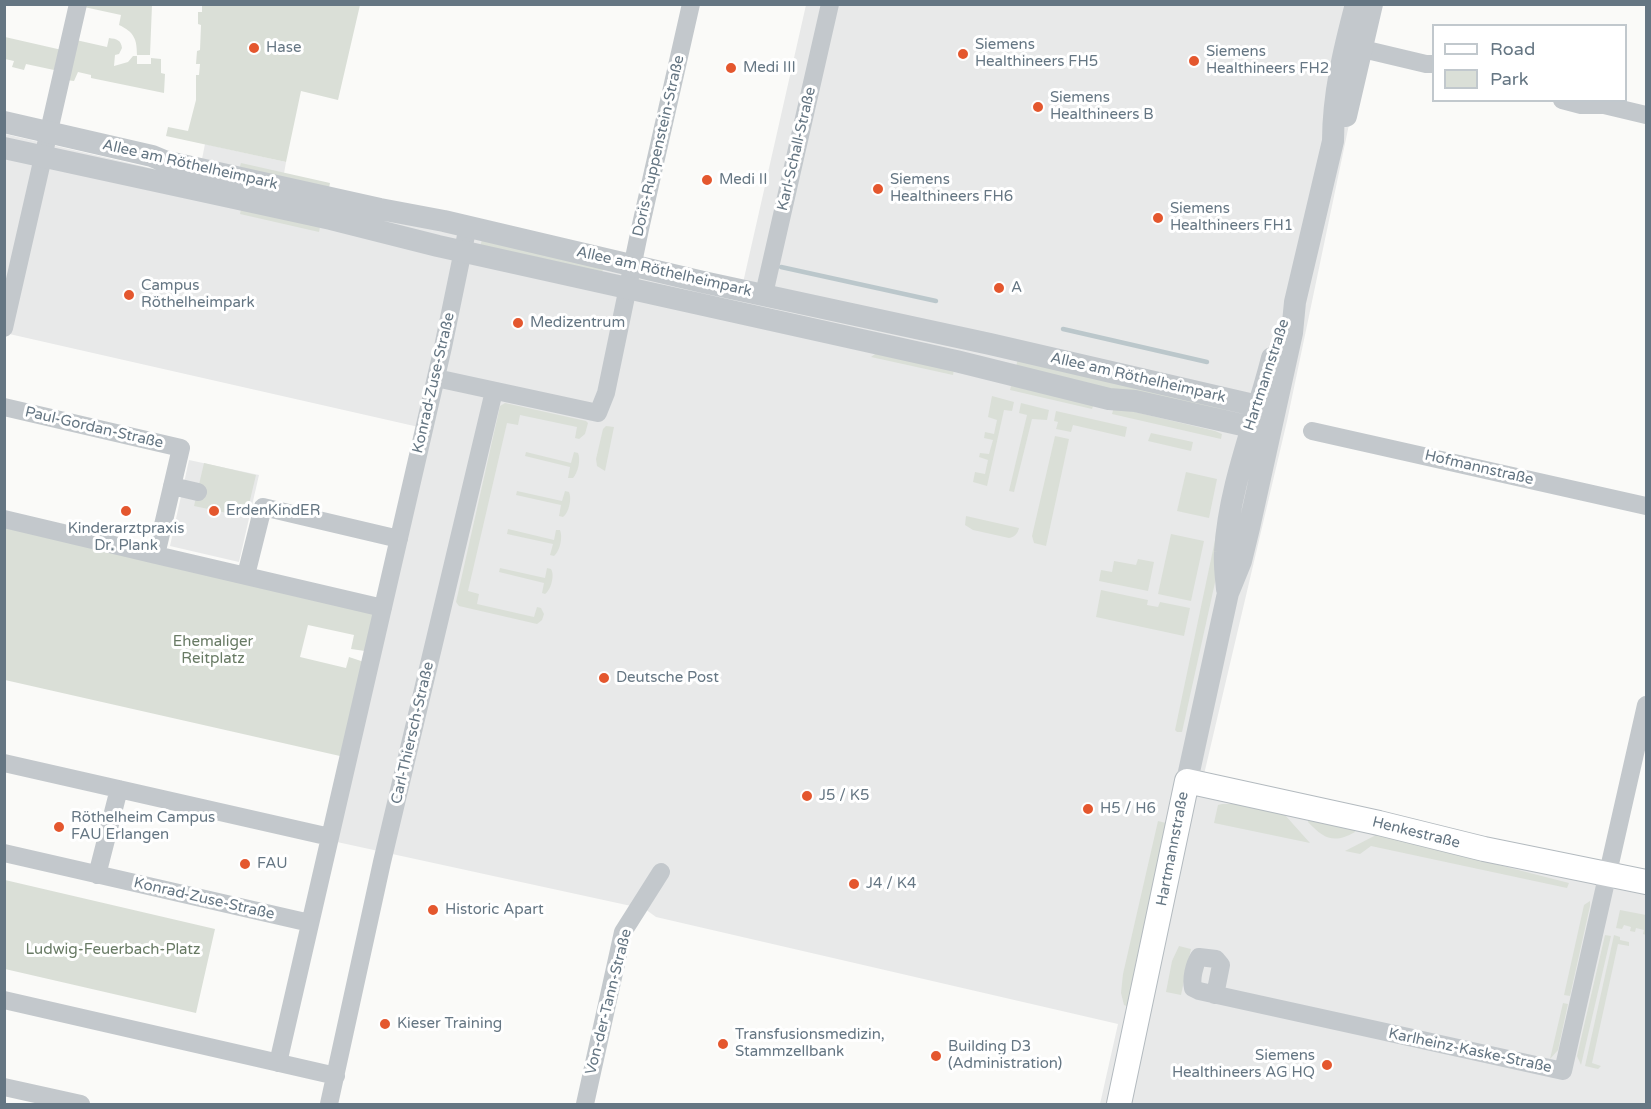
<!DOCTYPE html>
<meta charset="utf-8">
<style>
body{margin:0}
#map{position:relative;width:1651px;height:1109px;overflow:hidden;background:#fafaf8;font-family:"Varela Round",sans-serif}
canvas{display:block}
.frame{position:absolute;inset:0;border:6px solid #657683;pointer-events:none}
.legend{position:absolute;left:1432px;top:24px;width:195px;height:78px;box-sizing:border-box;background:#fff;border:2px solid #c1c8cd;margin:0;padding:8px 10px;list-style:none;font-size:18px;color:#657683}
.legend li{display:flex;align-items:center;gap:12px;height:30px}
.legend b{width:30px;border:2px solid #c1c8cd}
</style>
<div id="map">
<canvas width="1651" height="1109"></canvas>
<div class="frame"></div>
<ul class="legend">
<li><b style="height:8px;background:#fff"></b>Road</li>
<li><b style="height:16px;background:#dadfd7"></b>Park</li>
</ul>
</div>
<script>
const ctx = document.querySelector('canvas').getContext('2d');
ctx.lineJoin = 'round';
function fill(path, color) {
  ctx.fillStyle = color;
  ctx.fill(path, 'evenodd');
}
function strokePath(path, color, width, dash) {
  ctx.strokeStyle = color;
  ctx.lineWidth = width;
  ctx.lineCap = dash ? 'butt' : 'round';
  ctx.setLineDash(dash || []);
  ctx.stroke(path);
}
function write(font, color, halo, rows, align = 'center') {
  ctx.font = font + ' "Varela Round",sans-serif';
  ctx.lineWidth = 6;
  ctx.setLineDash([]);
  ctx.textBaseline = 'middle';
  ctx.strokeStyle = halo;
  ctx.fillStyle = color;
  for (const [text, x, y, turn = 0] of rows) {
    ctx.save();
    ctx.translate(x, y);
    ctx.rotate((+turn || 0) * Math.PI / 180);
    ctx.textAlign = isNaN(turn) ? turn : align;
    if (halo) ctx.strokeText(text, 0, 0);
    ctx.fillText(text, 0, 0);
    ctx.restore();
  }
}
const built = new Path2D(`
 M806,5H1374L1287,421L1202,783L1646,882V1104H1100L1118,1024L656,917L645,909L337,842L382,608L423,428L5,333V134L198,179L205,144L286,162L281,191L740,296Z
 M189,460L259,475L239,562L170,546Z`);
const green = new Path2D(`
 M84,4L152,5L150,55H137C137,39 134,32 119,25L121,15L84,7Z
 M202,5H360L338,100L301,91L286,162L166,136L168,127L188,131L196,100V75H199L200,64H196L197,51L200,50L201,25L198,24V12H202Z
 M5,37L62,50L54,70L26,64L24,70L12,67L14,61L5,59Z
 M109,38C117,39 121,40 122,48L119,54L115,55L114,66L128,62L133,56H137V64H151V58L161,59V73L165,74L164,93L91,78V75L78,72L74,81L66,80L76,40L107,47Z
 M241,163L330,183L328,193L238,173Z
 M242,204L321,222L319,232L240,214Z
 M482,240L604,265L602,273L480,246Z
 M878,352L954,369L953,375L871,357Z
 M1018,359L1229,406L1227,412L1101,389L1015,370Z
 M1011,386L1019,387L1094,403L1092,409L1010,390Z
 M992,396L1014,402L1012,411L1004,410L987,486L973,482L975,472L985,474L988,460L979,457L980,453L989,454L993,440L984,438L985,432L994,434L997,420L988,417Z
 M505,403L586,421L588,423L585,434L579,439L575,438L577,427L520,415L518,425L507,423L468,591L479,594L477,604L534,617L537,607L541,608L544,614L542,620L537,624L459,606L456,602L500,406Z
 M1021,403L1049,410L1047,420L1032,419L1014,492L1009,491L1027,415L1019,413Z
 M1114,407L1215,431L1222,434L1221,439L1112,414Z
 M1056,411L1127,427L1125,437L1073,425L1071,432L1056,429L1058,422L1054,421Z
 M606,426L614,427L605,471L597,466L596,459L603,429Z
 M1151,433L1193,442L1191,451L1148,441Z
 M1055,436L1069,439L1046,546L1034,543L1032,536Z
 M526,452L571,463L574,452L578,453C581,459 578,473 573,478H568L570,467L525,456Z
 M204,463L256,475L246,517L194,506Z
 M1186,472L1217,479L1209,518L1177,511Z
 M517,491L562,501L565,491L569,492C572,498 569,513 563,517L559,516L561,505L516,495Z
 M966,516L1019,528C1018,533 1015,537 1009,538L973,530L965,525Z
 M5,525L372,612L373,619L365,651L351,649L354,635L308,625L300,657L346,668L349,657L364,662L340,756L5,680Z
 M1218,526L1216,578L1182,732H1177L1175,730Z
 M508,529L554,540L556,530H560C563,537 560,551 554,556L550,555L553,544L507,534Z
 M1171,534L1204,541L1191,601L1158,594Z
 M1138,559L1154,562L1148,591L1099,581L1101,570L1112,572L1114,561L1136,565Z
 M500,568L545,578L547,568L551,569C555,575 551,590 545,594L542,593L544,583L499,572Z
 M1101,590L1148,600L1147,605L1158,607L1160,602L1190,608L1184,636L1096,617Z
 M1222,804H1236L1284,814L1310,843L1214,823L1218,805Z
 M1308,820L1354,829L1355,832C1334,844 1324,839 1308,822Z
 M1158,821L1166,823L1134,971L1129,1007L1124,1005L1121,993L1123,974Z
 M1378,834L1569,883L1567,888L1371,846L1360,854L1345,851Z
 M5,880L215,929L196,1013L5,969Z
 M1590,901V906L1570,996L1564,995L1584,905Z
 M1620,910L1646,915V935L1643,934L1644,930L1636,928L1635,932L1630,931L1631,927L1624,925L1622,929L1616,928Z
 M1605,935L1611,936L1581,1065L1577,1056Z
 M1614,935L1620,937V940L1629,942V946L1618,944L1592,1063L1601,1066L1598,1069L1585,1066Z
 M1179,946L1191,949L1181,995L1166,992L1172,961Z
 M1563,1003L1568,1004L1558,1050L1550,1059Z`);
const stream = new Path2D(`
 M781,267L936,301
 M1063,329L1207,362`);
const minor = new Path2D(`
 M1350,46L1426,64H1434
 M1562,100L1581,105H1604L1646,115
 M764,294L830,4
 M4,328L78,4
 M436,378L598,413L606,393L640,229L691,4
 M4,407L181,448L156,555L4,519
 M1312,431L1646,506
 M172,486L198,492
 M156,555L383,608
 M246,575L263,507L399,539
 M4,763L330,837
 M4,853L310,923
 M97,875L119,789
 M1215,995L1221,965L1216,959L1199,957C1194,965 1191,979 1193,988L1199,991L1563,1071L1646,705
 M4,1000L336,1076
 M278,1063L443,347L468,226
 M4,1087L81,1104
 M329,1104L382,862L494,391
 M585,1104L623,932L661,872`);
const tertiary = new Path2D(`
 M1346,116L1372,4
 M4,122L152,156L164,161L380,209L444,221L703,282L990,344L1258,406L1272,422
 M4,148L331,219L438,246L956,361L1109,399L1135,401L1251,427L1272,422
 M1227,589C1226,577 1224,564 1225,552C1229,485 1256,422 1272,358
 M1187,781L1228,593L1241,561L1249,528L1292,333L1295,302L1333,141C1333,95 1344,49 1356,4`);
const secondary = new Path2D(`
 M1119,1104L1187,781L1379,823L1484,849L1646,882`);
const markers = [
 [254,48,6,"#e4572e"],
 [963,54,6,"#e4572e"],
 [1194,61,6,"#e4572e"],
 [731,68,6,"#e4572e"],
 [1038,107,6,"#e4572e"],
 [707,180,6,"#e4572e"],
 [878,189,6,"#e4572e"],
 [1158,218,6,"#e4572e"],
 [999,288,6,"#e4572e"],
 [129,295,6,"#e4572e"],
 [518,323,6,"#e4572e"],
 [126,511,6,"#e4572e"],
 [214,511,6,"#e4572e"],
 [604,678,6,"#e4572e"],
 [807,796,6,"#e4572e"],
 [1088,809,6,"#e4572e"],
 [59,827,6,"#e4572e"],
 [245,864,6,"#e4572e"],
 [854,884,6,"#e4572e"],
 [433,910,6,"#e4572e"],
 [385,1024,6,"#e4572e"],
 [723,1044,6,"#e4572e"],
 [936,1056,6,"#e4572e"],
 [1327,1065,6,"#e4572e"]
];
const poiNames = [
 ["Siemens",975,45],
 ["Healthineers FH5",975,62],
 ["Hase",266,48],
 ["Siemens",1206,52],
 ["Healthineers FH2",1206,69],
 ["Medi III",743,68],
 ["Siemens",1050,98],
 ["Healthineers B",1050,115],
 ["Medi II",719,180],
 ["Siemens",890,180],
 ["Healthineers FH6",890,197],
 ["Siemens",1170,209],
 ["Healthineers FH1",1170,226],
 ["Campus",141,286],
 ["Röthelheimpark",141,303],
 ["A",1011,288],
 ["Medizentrum",530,323],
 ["ErdenKindER",226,511],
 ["Kinderarztpraxis",126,529,"center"],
 ["Dr. Plank",126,546,"center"],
 ["Deutsche Post",616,678],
 ["J5 / K5",819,796],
 ["H5 / H6",1100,809],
 ["Röthelheim Campus",71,818],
 ["FAU Erlangen",71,835],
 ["FAU",257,864],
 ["J4 / K4",866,884],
 ["Historic Apart",445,910],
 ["Kieser Training",397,1024],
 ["Transfusionsmedizin,",735,1035],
 ["Stammzellbank",735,1052],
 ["Building D3",948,1047],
 ["(Administration)",948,1064],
 ["Siemens",1315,1056,"right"],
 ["Healthineers AG HQ",1315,1073,"right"]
];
const streetNames = [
 ["Doris-Ruppenstein-Straße",659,146,-77],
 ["Karl-Schall-Straße",797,149,-77],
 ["Allee am Röthelheimpark",190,165,13],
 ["Allee am Röthelheimpark",664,272,13],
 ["Hartmannstraße",1267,375,-72],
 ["Allee am Röthelheimpark",1138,378,13],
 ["Konrad-Zuse-Straße",434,383,-77],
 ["Paul-Gordan-Straße",94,428,13],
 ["Hofmannstraße",1479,468,13],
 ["Carl-Thiersch-Straße",413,733,-77],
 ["Henkestraße",1416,833,14],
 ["Hartmannstraße",1173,849,-79],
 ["Konrad-Zuse-Straße",204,899,13],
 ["Von-der-Tann-Straße",609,1002,-76],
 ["Karlheinz-Kaske-Straße",1470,1051,12]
];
const parkNames = [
 ["Ehemaliger",213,642],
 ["Reitplatz",213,659],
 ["Ludwig-Feuerbach-Platz",113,950]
];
fill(built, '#e8e9e9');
fill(green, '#dadfd7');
strokePath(stream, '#bbc7cb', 4.5);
strokePath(secondary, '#b3babf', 26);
strokePath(minor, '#c3c8cc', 18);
strokePath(tertiary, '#c3c8cc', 22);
strokePath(secondary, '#fff', 24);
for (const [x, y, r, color] of markers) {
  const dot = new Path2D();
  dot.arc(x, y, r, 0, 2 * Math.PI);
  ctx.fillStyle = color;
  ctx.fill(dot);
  strokePath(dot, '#fff', 2);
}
write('15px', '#657683', '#fff', poiNames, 'left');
write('15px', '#657683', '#fff', streetNames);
write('15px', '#687a64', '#fff', parkNames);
</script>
